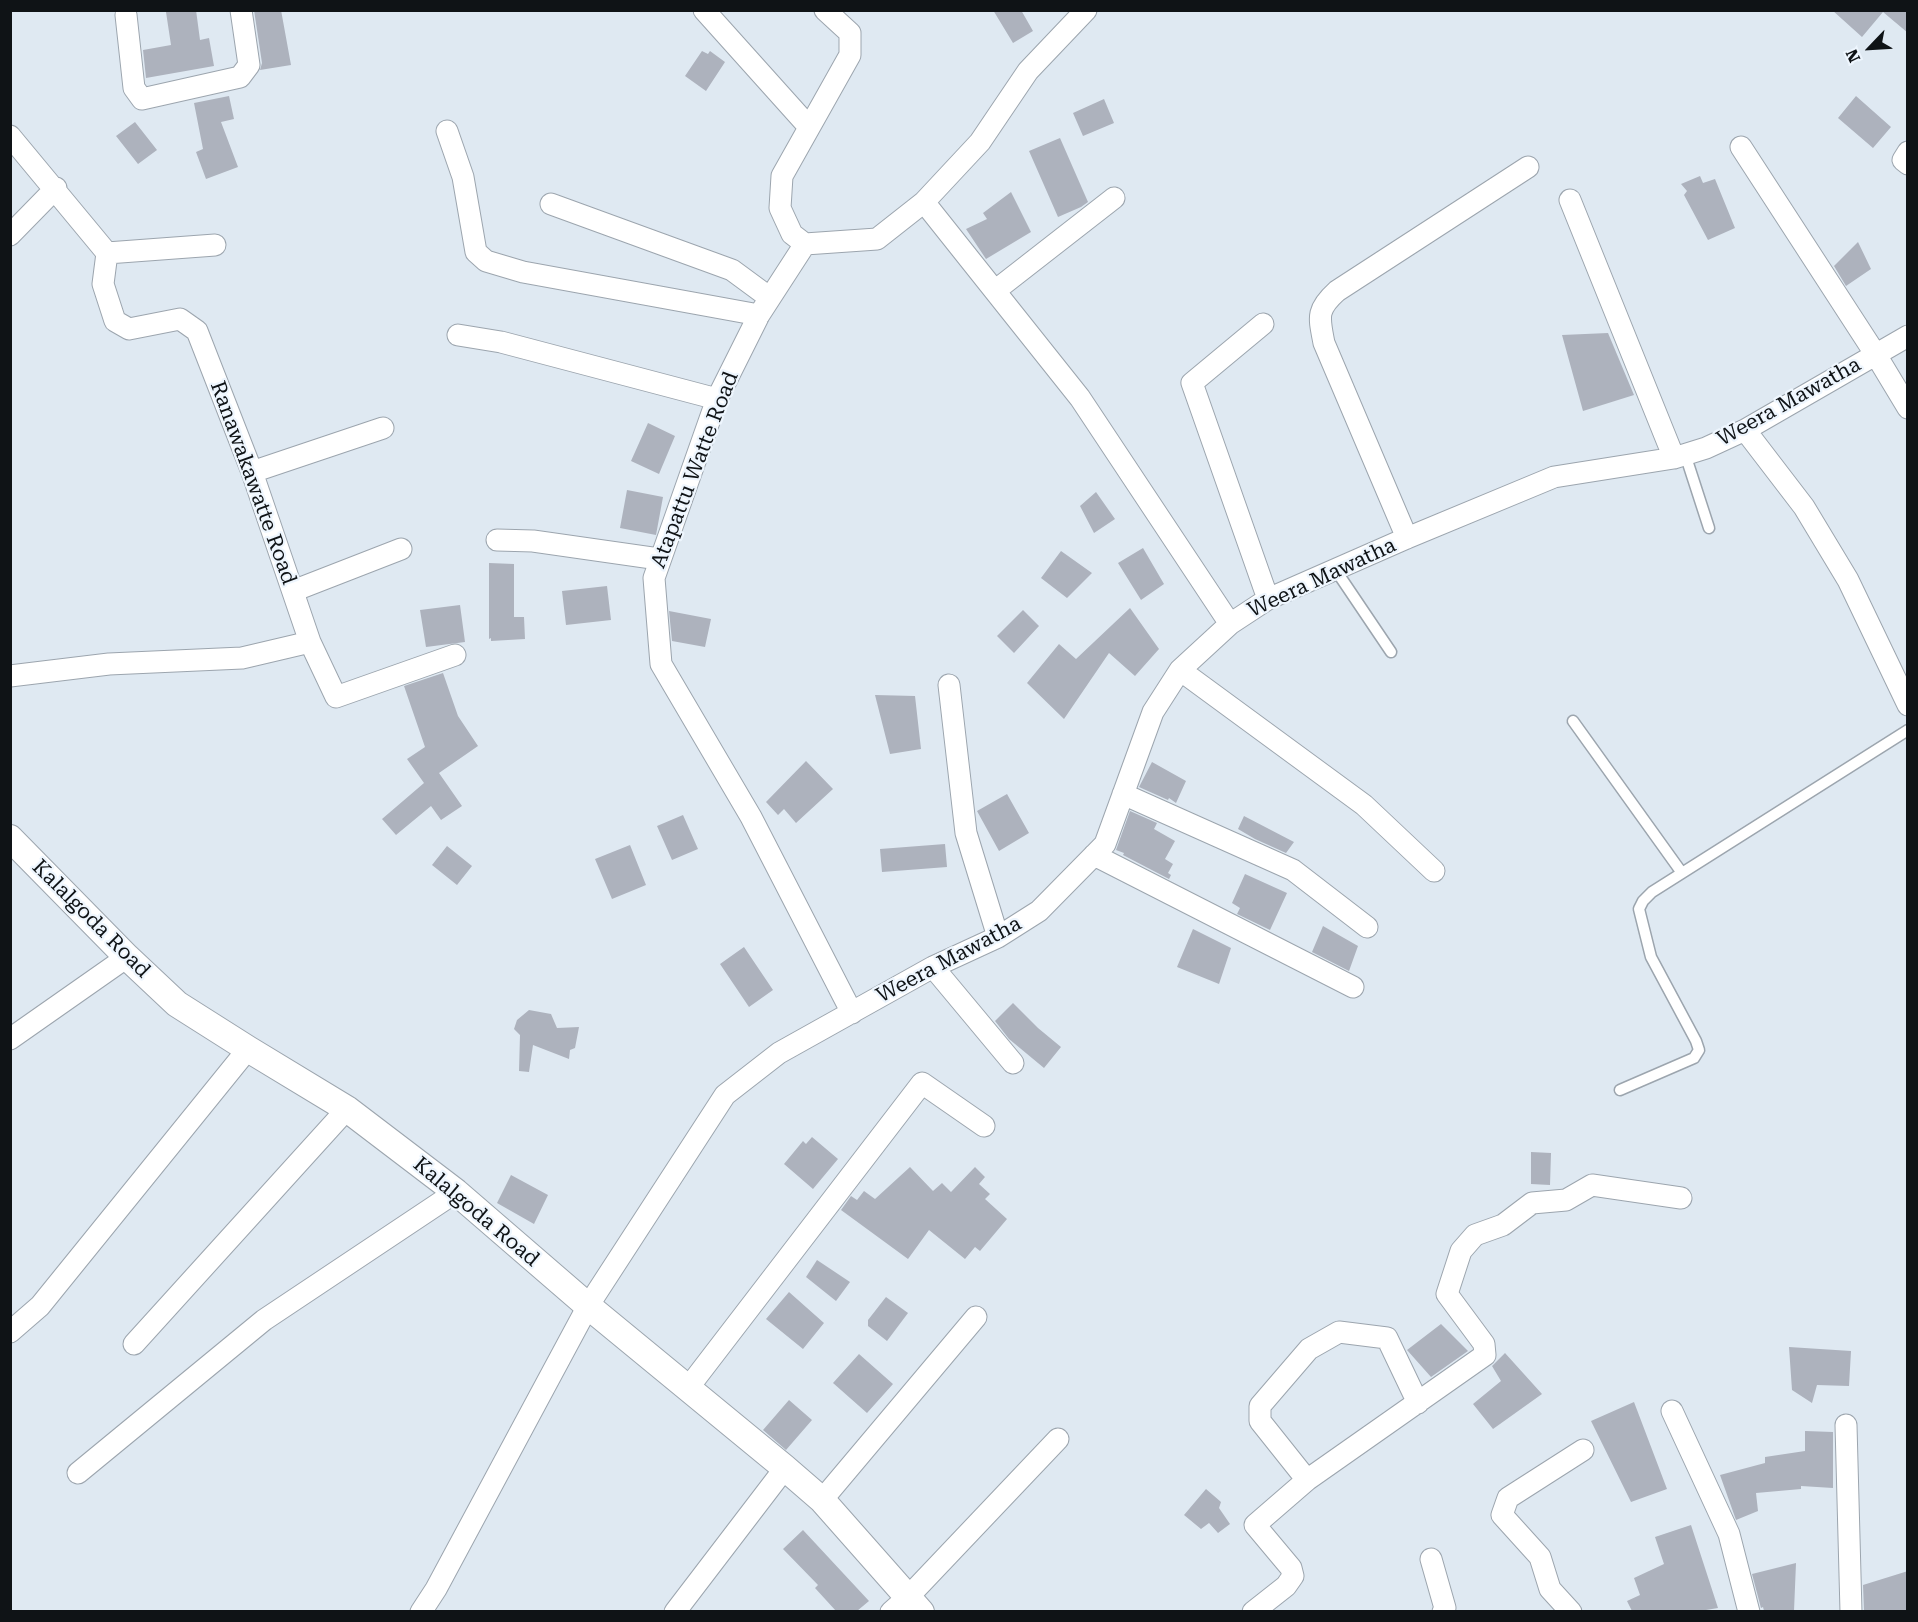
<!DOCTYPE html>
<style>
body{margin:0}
#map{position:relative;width:1918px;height:1622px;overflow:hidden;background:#dfe9f2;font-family:"Roboto Serif",serif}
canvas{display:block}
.frame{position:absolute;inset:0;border:12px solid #0f1316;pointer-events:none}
.north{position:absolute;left:1840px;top:18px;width:60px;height:60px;-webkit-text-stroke:4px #eef6fe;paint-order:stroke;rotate:245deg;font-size:16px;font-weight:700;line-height:24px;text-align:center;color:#0f1316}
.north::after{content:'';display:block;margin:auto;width:21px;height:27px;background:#0f1316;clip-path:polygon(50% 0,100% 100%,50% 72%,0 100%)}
</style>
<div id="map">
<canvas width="1918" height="1622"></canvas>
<div class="frame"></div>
<div class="north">N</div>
</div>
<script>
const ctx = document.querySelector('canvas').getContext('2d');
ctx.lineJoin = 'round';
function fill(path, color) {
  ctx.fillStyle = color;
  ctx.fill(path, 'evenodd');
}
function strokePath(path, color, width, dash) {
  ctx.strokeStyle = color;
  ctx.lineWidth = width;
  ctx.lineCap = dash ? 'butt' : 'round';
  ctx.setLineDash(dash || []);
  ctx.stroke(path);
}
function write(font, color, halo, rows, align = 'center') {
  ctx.font = font + ' "Roboto Serif",serif';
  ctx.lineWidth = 4.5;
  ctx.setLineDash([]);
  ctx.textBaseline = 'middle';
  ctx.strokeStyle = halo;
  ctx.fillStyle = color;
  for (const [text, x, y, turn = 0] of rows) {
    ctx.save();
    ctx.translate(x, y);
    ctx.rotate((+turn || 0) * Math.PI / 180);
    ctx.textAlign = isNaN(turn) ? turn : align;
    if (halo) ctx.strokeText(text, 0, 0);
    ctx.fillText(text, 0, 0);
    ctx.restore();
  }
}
const building = new Path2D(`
 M175,10H196L200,40L209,38L214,66L146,78L143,50L171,45L166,12Z
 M254,10H281L291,65L260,70L262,63Z
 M993,10H1021L1033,31L1013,43Z
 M1832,10H1908V33L1883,12L1862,37Z
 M702,51L708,54L710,51L725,62L706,91L685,76Z
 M229,96L234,119L221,122L238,167L206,179L196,152L203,149L194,103Z
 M1856,96L1891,127L1873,148L1838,118Z
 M1104,99L1114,123L1083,136L1073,113Z
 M135,122L157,150L138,164L116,136Z
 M1060,138L1088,202L1081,207L1058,217L1029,151Z
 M1700,176L1703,183L1715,179L1735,228L1708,240L1684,195L1687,191L1681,184Z
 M1011,192L1031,232L986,259L966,229L987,219L983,213Z
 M1858,242L1871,269L1846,286L1834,266Z
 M1608,333L1634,395L1583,411L1562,335Z
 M648,423L675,436L659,474L631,461Z
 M627,490L663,497L656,535L620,528Z
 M1096,492L1115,519L1094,533L1080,506Z
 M1143,548L1164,584L1141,600L1118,563Z
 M1061,551L1092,573L1067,598L1041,578Z
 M489,563L514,564V617H524L525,639L491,641V638L489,639Z
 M607,586L611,620L566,625L562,591Z
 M460,605L465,642L426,647L420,610Z
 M1130,608L1159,649L1135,676L1109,653L1064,719L1027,683L1059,644L1076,659Z
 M1023,610L1039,626L1014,653L997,636Z
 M669,611L711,619L705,647L672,641Z
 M443,673L458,716L478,746L439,773L462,806L441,820L431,806L396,835L382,819L424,783L407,759L425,747L404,686Z
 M875,695L915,696L921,749L890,754Z
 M806,761L833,789L796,823L784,809L778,815L766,802Z
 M1152,762L1186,781L1176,803L1169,798L1168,800L1139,787Z
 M1007,794L1029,833L999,851L977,811Z
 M1130,811L1157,823L1154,829L1175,841L1165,859L1173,864L1168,873L1171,875L1169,879L1123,855L1124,853L1116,850Z
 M683,815L698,849L672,860L657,826Z
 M1244,816L1294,842L1286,853L1255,839L1238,829Z
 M945,844L947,867L882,872L880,849Z
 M630,845L646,885L612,899L595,859Z
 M447,846L472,866L457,885L432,865Z
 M1245,874L1287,893L1270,930L1237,914L1240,908L1232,903Z
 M1323,926L1358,946L1349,971L1312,952Z
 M1193,929L1231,948L1219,984L1177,967Z
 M744,947L773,990L749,1007L720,964Z
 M1013,1003L1038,1028L1061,1047L1044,1068L1009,1039L995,1021Z
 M529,1010L551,1014L557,1028L579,1027L575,1048L570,1050L569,1059L533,1045L529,1072L519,1071L520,1035L514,1029L517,1020Z
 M812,1137L838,1159L813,1189L784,1164L803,1141L806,1144Z
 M1531,1152L1551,1153L1550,1185L1531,1184Z
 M910,1167L933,1191L942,1183L951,1192L975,1167L985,1177L979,1184L990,1194L985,1199L1007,1219L980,1251L975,1247L965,1259L929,1230L908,1259L841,1210L851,1196L857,1200L864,1191L875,1199Z
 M511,1175L548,1195L534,1224L497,1203Z
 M817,1260L850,1282L836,1301L806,1277Z
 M789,1292L824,1323L803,1349L766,1319Z
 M886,1297L908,1313L887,1341L868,1326V1320Z
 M1441,1324L1468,1351L1431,1377L1407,1350Z
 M1789,1347L1851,1351L1849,1386L1817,1385L1812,1403L1792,1390Z
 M1505,1353L1542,1394L1493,1429L1473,1404L1501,1381L1492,1366Z
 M859,1354L893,1384L867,1413L833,1383Z
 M789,1400L812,1420L786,1450L763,1430Z
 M1634,1402L1667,1489L1631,1502L1591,1421Z
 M1805,1431L1833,1432V1488L1801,1486V1489L1756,1493L1758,1511L1736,1520L1720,1475L1765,1463V1457L1805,1451Z
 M1206,1489L1221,1502L1219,1508L1230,1524L1218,1533L1209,1523L1201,1529L1184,1515Z
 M1691,1525L1718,1608L1700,1611H1632L1627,1601L1640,1595L1634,1578L1664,1564L1655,1537Z
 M803,1530L869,1601L857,1611H836L815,1588L818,1585L783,1549Z
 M1796,1563L1794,1611H1764L1763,1607L1761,1608L1752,1574Z
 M1908,1571V1611H1864L1863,1585Z`);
const service = new Path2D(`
 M1685,454L1709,528
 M1335,569L1391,652
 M1573,721L1682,873
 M1620,1090L1694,1058L1699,1050L1696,1041L1651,957L1639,909L1643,901L1652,892L1908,730`);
const minor = new Path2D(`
 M704,10L809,127
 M126,15L134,88L142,99L240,77L249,65L241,10
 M447,131L463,177L476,252L486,261L523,272L759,315
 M10,136L107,253L103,284L115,321L129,329L180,319L197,331L252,472L310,642L242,658L109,664L10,676
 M1741,147L1876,355L1908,408
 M1908,152L1903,160L1908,164
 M1570,200L1674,458
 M924,202L1080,398L1230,624
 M551,204L732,270L770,298
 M10,235L56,188
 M805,244L792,234L780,208L782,176L850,55V33L825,10
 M107,253L215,245
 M996,290L1114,198
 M1263,324L1192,383L1268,599
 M458,335L501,342L717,399
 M1745,430L1804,507L1848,580L1908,705
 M252,472L383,428
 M1407,538L1324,343C1319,317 1316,310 1337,291L1528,167
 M497,540L533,541L659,559
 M293,591L401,549
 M310,642L336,697L455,655
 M1180,670L1364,805L1434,871
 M949,685L966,833L998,937
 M1123,794L1293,870L1367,927
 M1094,855L1353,987
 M933,967L1013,1063
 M852,1013L751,817L661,664L654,578L717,399L759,315L805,244L877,239L924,202L980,142L1028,71L1086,10
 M10,1039L127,957
 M10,1332L40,1306L248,1049
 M134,1344L347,1109
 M688,1388L922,1083L984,1126
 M1672,1411L1729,1534L1749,1612
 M1846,1425L1851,1612
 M78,1473L264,1320L456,1192
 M1307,1480L1260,1421V1406L1309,1349L1339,1332L1387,1338L1418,1403
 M822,1500L976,1317
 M1431,1559L1445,1608L1443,1612
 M421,1612L436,1589L588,1306L725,1095L779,1053L933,967L998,937L1039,911L1105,844L1153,712L1180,670L1230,624L1268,599L1407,538L1554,477L1674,458L1706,448L1745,430L1908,336
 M675,1612L785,1468
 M891,1612L909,1596L1058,1439
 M1253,1612L1286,1586L1293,1576L1291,1568L1255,1525L1307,1480L1485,1355L1484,1344L1447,1294L1461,1251L1475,1235L1503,1225L1532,1203L1566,1200L1592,1185L1681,1198
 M1571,1612L1550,1589L1540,1557L1502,1515L1508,1498L1583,1450`);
const tertiary = new Path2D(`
 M10,838L127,957L177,1004L248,1049L347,1109L456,1192L588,1306L785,1468L822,1500L921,1612`);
const streetNames = [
 ["Weera Mawatha",1789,402,-29],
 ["Atapattu Watte Road",695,470,-69],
 ["Ranawakawatte Road",253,483,70],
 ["Weera Mawatha",1322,578,-25],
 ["Kalalgoda Road",91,919,45],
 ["Weera Mawatha",949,960,-28],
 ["Kalalgoda Road",476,1212,40]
];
fill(building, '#adb2bd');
strokePath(service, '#9ca5ae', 13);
strokePath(minor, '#9ca5ae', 23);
strokePath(tertiary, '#9ca5ae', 28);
strokePath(service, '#fff', 10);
strokePath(minor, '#fff', 21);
strokePath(tertiary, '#fff', 26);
write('21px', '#0f1316', '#eef6fe', streetNames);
</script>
